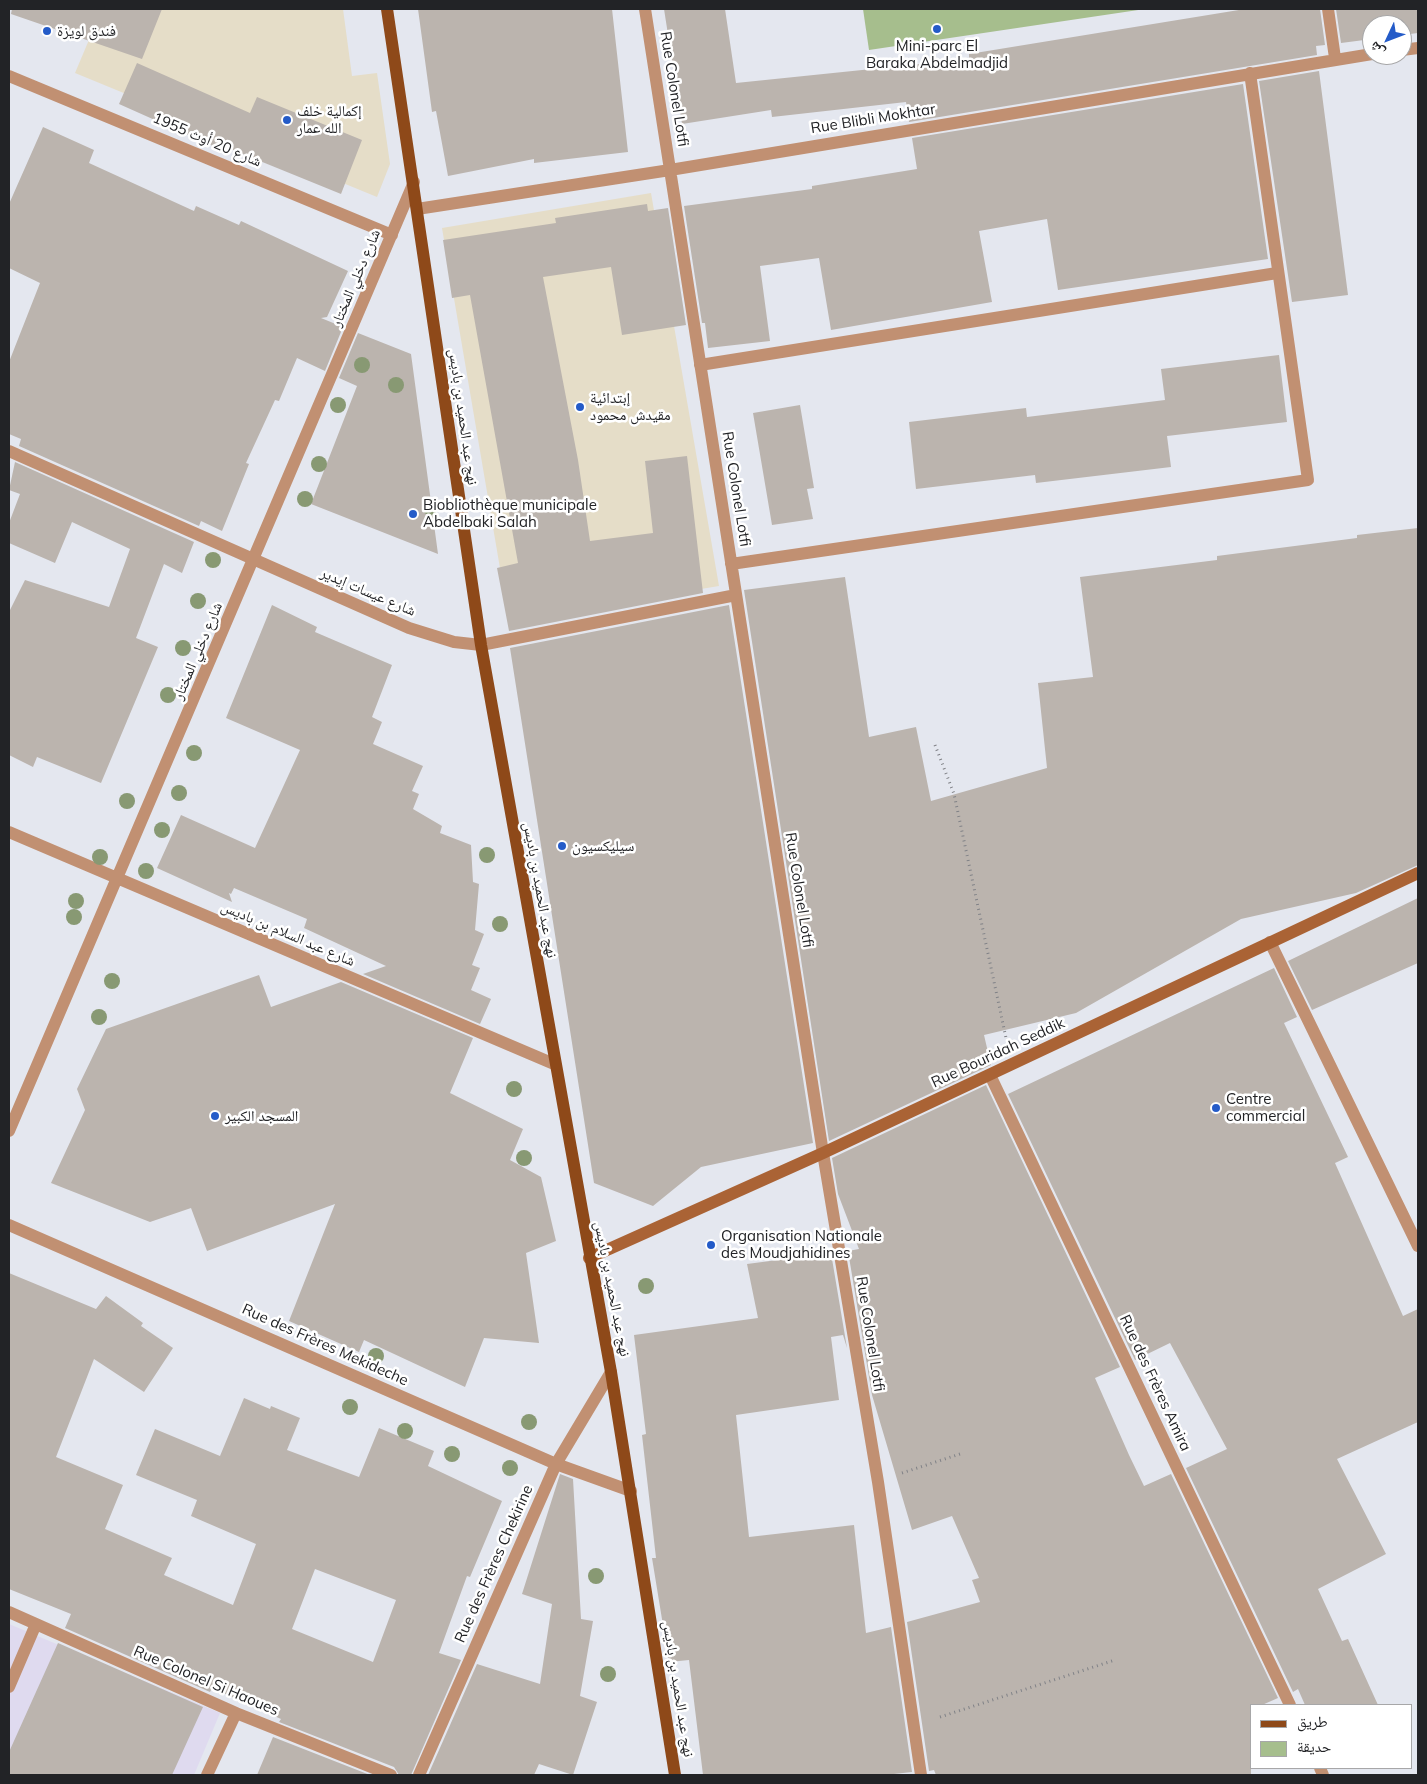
<!DOCTYPE html>
<meta charset="utf-8">
<style>
body{margin:0}
#map{position:relative;width:1427px;height:1784px;overflow:hidden;background:#e4e7ef;font-family:Mulish,"Noto Naskh Arabic",sans-serif}
canvas{display:block}
.frame{position:absolute;inset:0;border:10px solid #222326;pointer-events:none}
.legend{position:absolute;left:1250px;top:1704px;width:162px;height:65px;box-sizing:border-box;background:#fff;border:1px solid #a7a7a8;margin:0;padding:6px 9px;list-style:none;font-size:15px;color:#222326}
.legend li{display:flex;align-items:center;gap:10px;height:25px}
.legend b{width:25px;border:1px solid #a7a7a8}
.north{position:absolute;left:1362px;top:15px;width:50px;height:50px;box-sizing:border-box;background:#fff;border:1px solid #a7a7a8;border-radius:50%;rotate:227deg;font-size:14px;font-weight:700;line-height:20px;text-align:center;color:#222326}
.north::after{content:'';display:block;margin:auto;width:18px;height:22px;background:#245bc8;clip-path:polygon(50% 0,100% 100%,50% 72%,0 100%)}
</style>
<div id="map">
<canvas width="1427" height="1784"></canvas>
<div class="frame"></div>
<ul class="legend">
<li><b style="height:6px;background:#8e4919"></b>طريق</li>
<li><b style="height:14px;background:#a6be8d"></b>حديقة</li>
</ul>
<div class="north">ش</div>
</div>
<script>
const ctx = document.querySelector('canvas').getContext('2d');
ctx.lineJoin = 'round';
function fill(path, color) {
  ctx.fillStyle = color;
  ctx.fill(path, 'evenodd');
}
function strokePath(path, color, width, dash) {
  ctx.strokeStyle = color;
  ctx.lineWidth = width;
  ctx.lineCap = dash ? 'butt' : 'round';
  ctx.setLineDash(dash || []);
  ctx.stroke(path);
}
function write(font, color, halo, rows, align = 'center') {
  ctx.font = font + ' Mulish,"Noto Naskh Arabic",sans-serif';
  ctx.lineWidth = 5;
  ctx.setLineDash([]);
  ctx.textBaseline = 'middle';
  ctx.strokeStyle = halo;
  ctx.fillStyle = color;
  for (const [text, x, y, turn = 0] of rows) {
    ctx.save();
    ctx.translate(x, y);
    ctx.rotate((+turn || 0) * Math.PI / 180);
    ctx.textAlign = isNaN(turn) ? turn : align;
    if (halo) ctx.strokeText(text, 0, 0);
    ctx.fillText(text, 0, 0);
    ctx.restore();
  }
}
const commercial = new Path2D(`
 M9,1624L220,1713L194,1775H9Z`);
const education = new Path2D(`
 M102,9H343L352,76L377,73L390,164L377,197L75,73Z
 M651,193L719,586L509,621L442,228Z`);
const green = new Path2D(`
 M863,9H1145L869,50Z`);
const building = new Path2D(`
 M12,9H162L142,59L11,14Z
 M418,9H612L628,152L534,163V159L448,176L436,111L432,112Z
 M664,9H725L736,83L969,59V54L1245,9H1320L1325,45L1316,46L1317,55L909,122L906,102L772,117L771,110L682,124Z
 M1336,9H1418V33L1402,35V25H1372V39L1341,43Z
 M137,63L250,113L257,97L362,140L341,194L223,146L222,150L119,104Z
 M1319,71L1348,295L1292,302L1259,81Z
 M1243,84L1268,259L1058,290L1047,219L979,231L992,302L831,330L819,258L760,266L770,341L708,348L705,323H702L684,206L812,189V186L917,169L912,138Z
 M43,127L94,150L89,163L194,211L196,206L239,225L241,221L348,271L327,317L321,318L343,327L325,371L297,358L279,401L275,400L246,463L249,464L222,531L201,521L199,526L19,446L21,439L9,434V362L40,283L9,268V204Z
 M647,204L648,211L668,208L686,325L622,335L611,267L543,277L578,460L590,541L653,533L645,461L687,456L703,593L509,631L497,568L518,563L470,295L452,298L443,240L556,223L555,218Z
 M358,333L411,354L438,554L311,504L357,386L339,378Z
 M1279,355L1287,422L1167,436L1171,467L1036,483L1035,475L916,489L909,422L1026,408L1027,417L1165,400L1161,369Z
 M800,405L814,488L807,489L813,519L772,525L753,413Z
 M15,462L194,542L182,573L164,564L136,638L158,647L101,783L37,757L33,767L9,755V612L25,580L109,607L130,549L72,522L55,563L9,543V523L20,494L9,490Z
 M1418,528V865L1356,893L1241,919L1076,1013L984,1035L991,1065L829,1141L744,590L845,577L869,737L916,727L931,801L1047,768L1038,683L1093,677L1080,577L1217,560V556L1357,538V535Z
 M272,605L317,627L315,632L392,665L372,717L382,722L373,744L423,766L412,791L419,794L413,809L442,826L440,833L471,845L473,882L479,884L475,930L484,934L472,965L480,968L471,990L491,999L480,1024L363,974L386,966L304,928L307,919L234,888L231,894L229,893L232,902L157,868L181,815L255,848L300,750L226,718Z
 M729,605L813,1143L701,1167L653,1206L594,1183L510,648Z
 M1418,898V963L1312,1010L1288,961Z
 M1274,968L1297,1017L1284,1023L1348,1157L1335,1163L1403,1316L1418,1309V1422L1337,1459L1386,1554L1318,1589L1342,1641L1348,1639L1378,1705H1305L1298,1689L1293,1692L1186,1468L1227,1449L1170,1343L1135,1360L1008,1094Z
 M259,975L271,1007L341,982L473,1038L450,1093L523,1129L510,1160L541,1177L556,1241L526,1253L539,1343L484,1338L465,1387L364,1340L359,1352L289,1321L335,1204L207,1251L191,1208L150,1222L51,1183L85,1110L77,1089L106,1029Z
 M986,1085L1120,1367L1095,1378L1129,1455L1144,1486L1171,1474L1278,1698L1262,1705H1251V1775H936L934,1770L929,1771L907,1622L980,1602L972,1580L979,1578L952,1516L912,1530L872,1395L848,1251L859,1249L838,1194L832,1158Z
 M831,1253L847,1348L843,1335L831,1337L839,1400L736,1415L749,1537L854,1525L866,1633L891,1627L912,1772L885,1775H703L689,1660L669,1662L652,1558H656L642,1435L646,1434L634,1335L758,1318L747,1264Z
 M9,1273L96,1309L106,1296L143,1323L141,1326L173,1348L144,1392L94,1359L56,1457L123,1485L105,1529L172,1558L164,1575L233,1605L256,1544L191,1516L197,1500L136,1475L155,1429L220,1456L244,1398L270,1409L271,1406L300,1418L287,1450L359,1477L379,1428L434,1451L428,1466L502,1501L470,1577L467,1576L439,1653L461,1660L411,1775H399L394,1767L279,1722L281,1719L212,1688L210,1692L65,1628L71,1614L9,1589ZM315,1569L396,1600L373,1662L292,1629Z
 M560,1474L573,1479L581,1619L593,1621L580,1696L597,1702L573,1775L539,1764L534,1775H428L477,1664L540,1684L552,1604L522,1594Z
 M58,1643L203,1707L172,1775H9V1752Z
 M273,1737L370,1775H257Z`);
const path = new Path2D(`
 M935,745L954,794L1006,1038
 M902,1473L960,1454
 M940,1717L1115,1660`);
const street = new Path2D(`
 M645,9L823,1153L878,1482L921,1775
 M1328,9L1335,58
 M1402,50L1418,48
 M9,76L392,235
 M417,209L670,170L1372,54
 M700,365L1277,273
 M9,451L409,628L454,642L481,645L736,595
 M731,564L1308,480L1250,73
 M9,832L554,1064
 M1270,942L1418,1246
 M990,1075L1290,1705
 M9,1131L414,182
 M9,1225L556,1464L631,1491
 M9,1612L236,1713L391,1775
 M9,1687L36,1624
 M1320,1768L1323,1775
 M207,1775L236,1713
 M419,1775L556,1464L611,1372`);
const secondary = new Path2D(`
 M589,1258L823,1153L1418,873`);
const primary = new Path2D(`
 M387,9L481,645L611,1372L675,1775`);
const trees = [
 [362,365],
 [396,385],
 [338,405],
 [319,464],
 [305,499],
 [430,507],
 [213,560],
 [198,601],
 [183,648],
 [168,695],
 [194,753],
 [179,793],
 [127,801],
 [162,830],
 [487,855],
 [100,857],
 [146,871],
 [76,901],
 [74,917],
 [500,924],
 [112,981],
 [99,1017],
 [514,1089],
 [524,1158],
 [646,1286],
 [376,1356],
 [350,1407],
 [529,1422],
 [405,1431],
 [452,1454],
 [510,1468],
 [596,1576],
 [608,1674]
];
const markers = [
 [937,29,5,"#245bc8"],
 [47,31,5,"#245bc8"],
 [287,120,5,"#245bc8"],
 [580,407,5,"#245bc8"],
 [413,514,5,"#245bc8"],
 [562,846,5,"#245bc8"],
 [1216,1108,5,"#245bc8"],
 [215,1116,5,"#245bc8"],
 [711,1245,5,"#245bc8"]
];
const poiNames = [
 ["فندق لويزة",57,31],
 ["Mini-parc El",937,46,"center"],
 ["Baraka Abdelmadjid",937,63,"center"],
 ["إكمالية خلف",297,111],
 ["الله عمار",297,128],
 ["إبتدائية",590,398],
 ["مقيدش محمود",590,415],
 ["Biobliothèque municipale",423,505],
 ["Abdelbaki Salah",423,522],
 ["سيليكسيون",572,846],
 ["Centre",1226,1099],
 ["commercial",1226,1116],
 ["المسجد الكبير",225,1116],
 ["Organisation Nationale",721,1236],
 ["des Moudjahidines",721,1253]
];
const streetNames = [
 ["Rue Colonel Lotfi",674,89,81],
 ["Rue Blibli Mokhtar",873,119,-9],
 ["شارع 20 أوث 1955",207,140,23],
 ["شارع دخلي المختار",356,278,-67],
 ["نهج عبد الحميد بن باديس",463,417,82],
 ["Rue Colonel Lotfi",736,489,81],
 ["شارع عيسات إيدير",368,592,23],
 ["شارع دخلي المختار",198,651,-67],
 ["نهج عبد الحميد بن باديس",540,890,80],
 ["Rue Colonel Lotfi",799,890,81],
 ["شارع عبد السلام بن باديس",288,934,23],
 ["Rue Bouridah Seddik",998,1053,-25],
 ["نهج عبد الحميد بن باديس",612,1289,79],
 ["Rue Colonel Lotfi",870,1334,81],
 ["Rue des Frères Mekideche",325,1345,24],
 ["Rue des Frères Amira",1155,1383,65],
 ["Rue des Frères Chekirine",494,1564,-66],
 ["Rue Colonel Si Haoues",206,1681,23],
 ["نهج عبد الحميد بن باديس",678,1689,81]
];
fill(commercial, '#dfdaef');
fill(education, '#e5ddc8');
fill(green, '#a6be8d');
fill(building, '#bbb4ae');
strokePath(path, '#808287', 3, [1, 4]);
strokePath(street, '#c19072', 12);
strokePath(secondary, '#aa6335', 12);
strokePath(primary, '#8e4919', 12);
ctx.fillStyle = '#889973';
for (const [x, y] of trees) {
  ctx.beginPath();
  ctx.arc(x, y, 8, 0, 2 * Math.PI);
  ctx.fill();
}
for (const [x, y, r, color] of markers) {
  const dot = new Path2D();
  dot.arc(x, y, r, 0, 2 * Math.PI);
  ctx.fillStyle = color;
  ctx.fill(dot);
  strokePath(dot, '#fff', 2);
}
write('15px', '#222326', '#fff', poiNames, 'left');
write('15px', '#222326', '#fff', streetNames);
</script>
